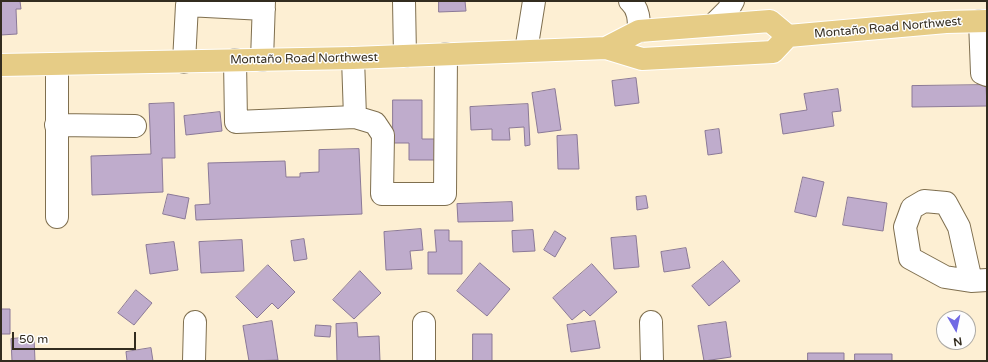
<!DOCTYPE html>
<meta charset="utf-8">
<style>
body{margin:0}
#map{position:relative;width:988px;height:362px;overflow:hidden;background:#fdefd3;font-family:"Varela Round",sans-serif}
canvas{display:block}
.frame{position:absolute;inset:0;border:2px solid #332c1f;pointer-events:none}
.north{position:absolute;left:936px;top:310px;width:40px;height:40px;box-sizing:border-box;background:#fefefe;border:1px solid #adaaa5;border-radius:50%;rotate:171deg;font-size:11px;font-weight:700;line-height:16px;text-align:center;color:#332c1f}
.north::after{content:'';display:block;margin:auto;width:14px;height:18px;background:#716ae4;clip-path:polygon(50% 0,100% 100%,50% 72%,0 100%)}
.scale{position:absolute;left:12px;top:332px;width:124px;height:18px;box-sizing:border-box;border:2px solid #332c1f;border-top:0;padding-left:5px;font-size:12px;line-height:14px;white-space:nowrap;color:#332c1f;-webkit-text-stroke:3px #fefefe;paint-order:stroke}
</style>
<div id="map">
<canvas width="988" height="362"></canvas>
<div class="frame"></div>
<div class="north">N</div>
<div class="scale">50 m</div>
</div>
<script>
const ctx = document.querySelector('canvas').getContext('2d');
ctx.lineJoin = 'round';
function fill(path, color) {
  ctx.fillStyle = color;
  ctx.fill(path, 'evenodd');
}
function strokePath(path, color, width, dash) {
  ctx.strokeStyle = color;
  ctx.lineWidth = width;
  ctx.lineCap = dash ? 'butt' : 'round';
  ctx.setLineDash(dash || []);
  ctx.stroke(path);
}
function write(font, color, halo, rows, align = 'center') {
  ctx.font = font + ' "Varela Round",sans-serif';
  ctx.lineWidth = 3;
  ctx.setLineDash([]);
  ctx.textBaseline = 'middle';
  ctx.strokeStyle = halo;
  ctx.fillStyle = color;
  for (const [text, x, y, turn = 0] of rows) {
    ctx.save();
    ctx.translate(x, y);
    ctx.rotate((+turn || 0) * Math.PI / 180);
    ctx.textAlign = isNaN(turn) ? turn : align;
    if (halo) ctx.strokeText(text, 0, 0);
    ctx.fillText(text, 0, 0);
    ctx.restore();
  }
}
const building = new Path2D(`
 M1,1H20L21,9H16L17,34L1,35Z
 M439,1H465L466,11L439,12Z
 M636,78L639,103L615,106L612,81Z
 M986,85L987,106L912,107V86Z
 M555,89L561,130L538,133L532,93Z
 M838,89L841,111L832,112L834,126L783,134L780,114L807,110L804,94Z
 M393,100H422V139H439V160H409V143H393Z
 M174,103L175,158H162L163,192L92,195L91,156L151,154L149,104Z
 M528,104L530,145L525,146L524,127L509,128L510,140H492V129L471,130L470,107Z
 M220,112L222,131L186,135L184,116Z
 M719,129L722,153L708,155L705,131Z
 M577,135L579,169H558L557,136Z
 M359,149L362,214L196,220L195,205L210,204L208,163L285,161L286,177H300V173L319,172V150Z
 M803,177L824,182L816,217L795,212Z
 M168,194L189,198L185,219L163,214Z
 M646,196L648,208L637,210L636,197Z
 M848,197L887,203L883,231L843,225Z
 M512,202L513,221L458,222L457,204Z
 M421,229L423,250L410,251L412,269L386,270L384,232Z
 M435,230H449V241H462V274H428V252H436Z
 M533,230L535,251L513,252L512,231Z
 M555,231L566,238L555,257L544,250Z
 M636,236L639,267L614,269L611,238Z
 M304,239L307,259L294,261L291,241Z
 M242,240L244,271L201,273L199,242Z
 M174,242L178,270L150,274L146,245Z
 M686,248L690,268L664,272L661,252Z
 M723,261L740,281L709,306L692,286Z
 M480,263L510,289L487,316L457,291Z
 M592,264L617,292L590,316L584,310L572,320L553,298Z
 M268,265L295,292L278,309L272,303L257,318L236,297Z
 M360,271L381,293L354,319L333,300Z
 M136,290L152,303L134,325L118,313Z
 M1,309H10V334H1Z
 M272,321L278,360L249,361L243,326Z
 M595,321L600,348L571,352L567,325Z
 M726,322L731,357L704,361L698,326Z
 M357,323L358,337L379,336L380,361H337L336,324Z
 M316,325L331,326L330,337L315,336Z
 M473,334H492V361H473Z
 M34,337L35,361H12L11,339Z
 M151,348L153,361H127L126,352Z
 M808,353H844V361H808Z
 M855,354H892V361H855Z`);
const minor = new Path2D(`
 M404,1L405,56
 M630,1C639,9 639,20 639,31
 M980,21L982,73L987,75
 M713,25L728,10L733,1
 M526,51L534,1
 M353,58L355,117
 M235,60L236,122L355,117L375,123L383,135L382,194H445L446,54
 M262,60L264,1
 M184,62L187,5L264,9
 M57,64V217
 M56,125L135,126
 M971,281L959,227L946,203L924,201L912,208L905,227L910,258L945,277L971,281L987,280
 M651,322L652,361
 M194,361L195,322
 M424,361V323`);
const major = new Path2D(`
 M606,48L639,31L770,21L788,36
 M1,65L353,58L606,48L642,59L773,52L788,36L946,22L987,21`);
const streetNames = [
 ["Montaño Road Northwest",888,28,-5],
 ["Montaño Road Northwest",304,59,-1]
];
fill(building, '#bfaccc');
strokePath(building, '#8b7997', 1);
strokePath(minor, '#7f6f4f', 24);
strokePath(major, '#fff', 24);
strokePath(minor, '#fff', 22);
strokePath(major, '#e6cc86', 22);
write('12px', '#332c1f', '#fefefe', streetNames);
</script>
